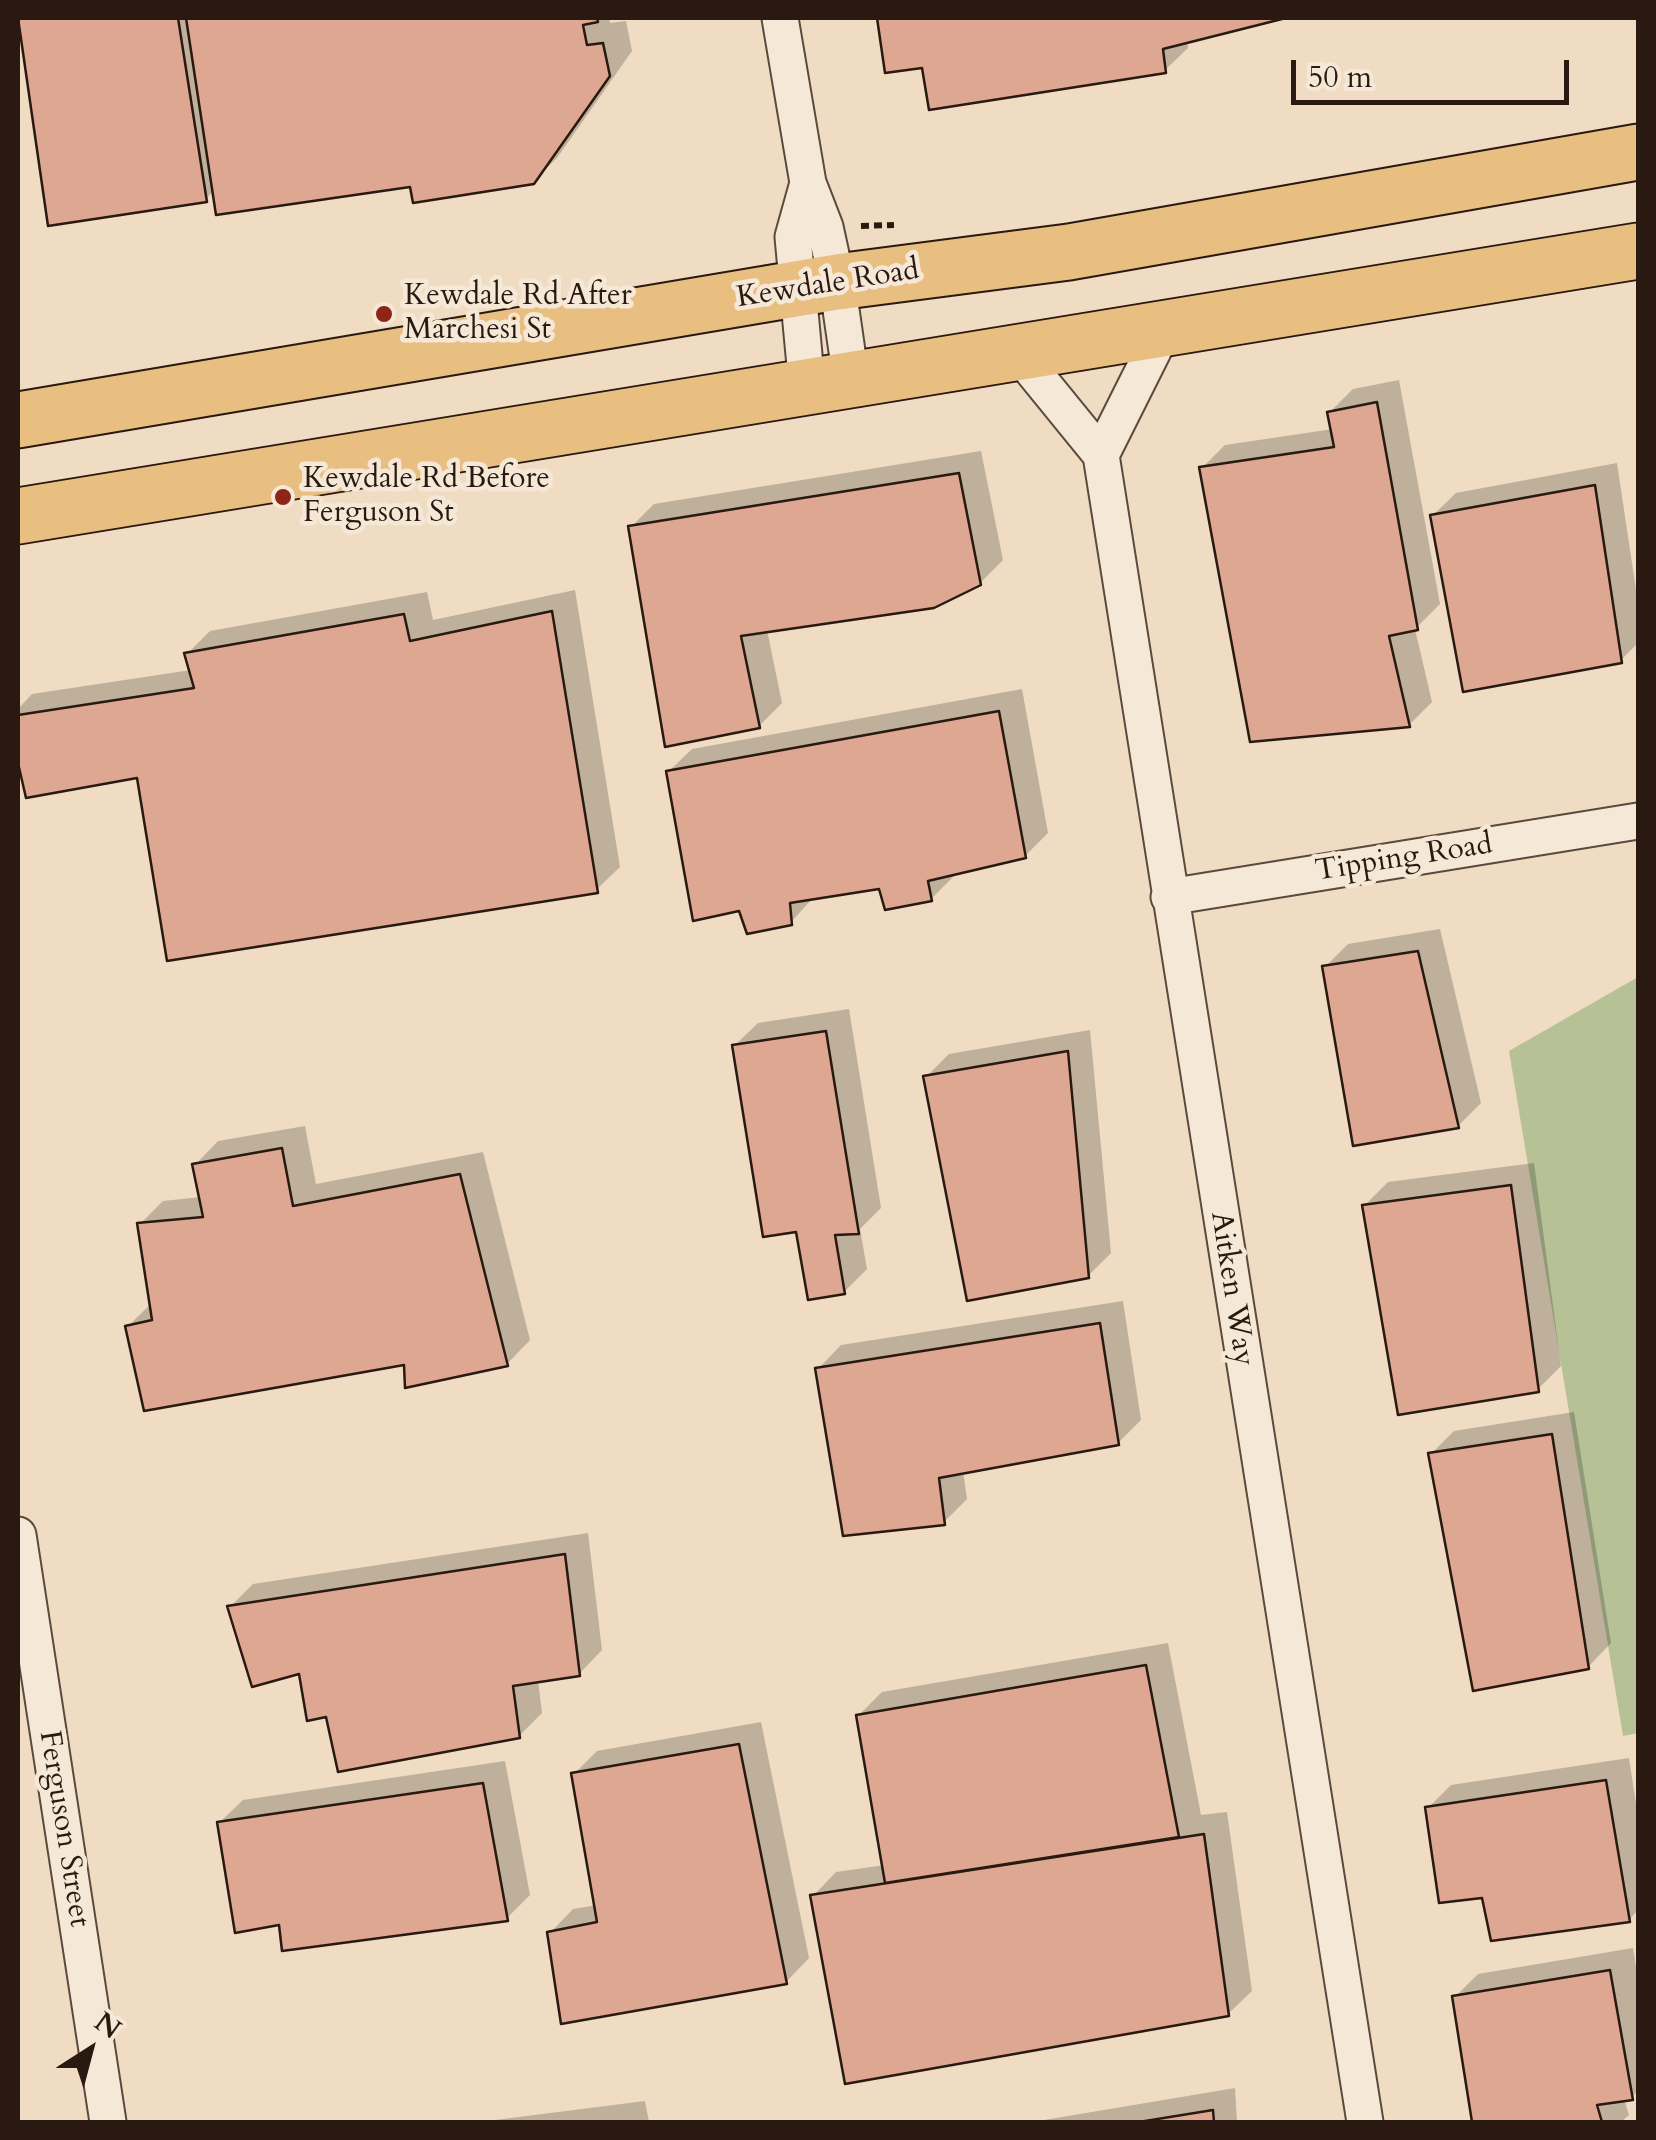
<!DOCTYPE html>
<style>
body{margin:0}
#map{position:relative;width:1656px;height:2140px;overflow:hidden;background:#efdcc2;font-family:Cardo,serif}
canvas{display:block}
.frame{position:absolute;inset:0;border:20px solid #291911;pointer-events:none}
.north{position:absolute;left:40px;top:2000px;width:100px;height:100px;-webkit-text-stroke:8px #f5e8d7;paint-order:stroke;rotate:36deg;font-size:28px;font-weight:700;line-height:40px;text-align:center;color:#291911}
.north::after{content:'';display:block;margin:auto;width:35px;height:45px;background:#291911;clip-path:polygon(50% 0,100% 100%,50% 72%,0 100%)}
.scale{position:absolute;left:1291px;top:60px;width:278px;height:45px;box-sizing:border-box;border:5px solid #291911;border-top:0;padding-left:12px;font-size:30px;line-height:35px;white-space:nowrap;color:#291911;-webkit-text-stroke:8px #f5e8d7;paint-order:stroke}
</style>
<div id="map">
<canvas width="1656" height="2140"></canvas>
<div class="frame"></div>
<div class="north">N</div>
<div class="scale">50 m</div>
</div>
<script>
const ctx = document.querySelector('canvas').getContext('2d');
ctx.lineJoin = 'round';
function fill(path, color) {
  ctx.fillStyle = color;
  ctx.fill(path, 'evenodd');
}
function strokePath(path, color, width, dash) {
  ctx.strokeStyle = color;
  ctx.lineWidth = width;
  ctx.lineCap = dash ? 'butt' : 'round';
  ctx.setLineDash(dash || []);
  ctx.stroke(path);
}
function write(font, color, halo, rows, align = 'center') {
  ctx.font = font + ' Cardo,serif';
  ctx.lineWidth = 9;
  ctx.setLineDash([]);
  ctx.textBaseline = 'middle';
  ctx.strokeStyle = halo;
  ctx.fillStyle = color;
  for (const [text, x, y, turn = 0] of rows) {
    ctx.save();
    ctx.translate(x, y);
    ctx.rotate((+turn || 0) * Math.PI / 180);
    ctx.textAlign = isNaN(turn) ? turn : align;
    if (halo) ctx.strokeText(text, 0, 0);
    ctx.fillText(text, 0, 0);
    ctx.restore();
  }
}
const green = new Path2D(`
 M1638,977V1733L1623,1736L1509,1051Z`);
const shadow = new Path2D(`
 M18,18H609L610,23L626,21L632,51L557,158L533,181L214,190L206,199L50,223Z
 M879,18H1276L1187,40L1188,48L1164,71L924,65L887,70Z
 M1399,380L1440,604L1415,629L1432,702L1409,725L1202,468L1225,445L1333,429L1330,412L1353,389Z
 M981,451L1003,560L980,583L767,630L782,703L759,726L631,527L654,504Z
 M1617,463L1638,603V643L1620,661L1432,516L1456,493Z
 M575,590L620,867L596,890L139,775L28,795L18,752V709L32,694L191,670L187,654L210,631L427,592L433,620Z
 M1022,689L1048,833L1025,856L954,872V876L931,899L881,886L814,897L790,923L741,908L668,772L692,749Z
 M1440,929L1481,1103L1458,1126L1325,967L1348,944Z
 M849,1009L881,1208L860,1229L867,1269L844,1292L798,1229L734,1046L758,1023Z
 M1090,1030L1111,1253L1088,1276L926,1077L949,1054Z
 M305,1126L316,1184L483,1152L530,1340L507,1364L407,1362L127,1327L152,1303L140,1224L163,1201L201,1197L195,1165L218,1141Z
 M1534,1163L1561,1366L1537,1390L1364,1206L1388,1182Z
 M1123,1301L1141,1420L1118,1443L963,1471L967,1499L944,1522L818,1369L841,1345Z
 M1574,1412L1611,1643L1588,1667L1431,1454L1454,1431Z
 M588,1533L602,1650L579,1674L538,1680L542,1713L519,1736L328,1714L301,1671L230,1607L253,1584Z
 M1168,1643L1201,1815L1227,1812L1252,1991L1228,2014L813,1896L836,1872L885,1865L859,1715L882,1692Z
 M761,1722L809,1958L786,1982L550,1933L573,1909L597,1905L574,1774L597,1751Z
 M1629,1758L1638,1817V1910L1629,1920L1484,1895L1428,1808L1451,1785Z
 M505,1761L530,1895L507,1918L281,1923L219,1823L243,1800Z
 M1633,1948L1638,1980V2091L1631,2098L1624,2099L1629,2115L1621,2122H1474L1455,1997L1478,1974Z
 M1235,2088L1237,2122H1032Z
 M645,2101L649,2122H479Z`);
const building = new Path2D(`
 M18,18H178L207,202L48,226Z
 M186,18H597L598,22L583,25L587,45L603,43L610,76L534,184L413,203L410,187L216,215Z
 M877,18H1286L1163,49L1166,73L929,110L922,68L885,73Z
 M1377,402L1418,630L1389,636L1410,727L1250,742L1199,467L1334,447L1327,412Z
 M959,473L981,585L934,608L741,636L760,728L665,747L628,526Z
 M1595,485L1622,663L1463,692L1430,515Z
 M552,611L598,893L167,961L137,778L26,798L18,763V715L194,688L184,653L404,614L410,641Z
 M999,711L1026,858L928,881L932,901L885,910L879,889L790,903L792,925L747,934L739,911L693,921L666,771Z
 M1418,951L1459,1128L1353,1146L1322,966Z
 M826,1031L859,1234L835,1235L845,1294L808,1300L796,1232L763,1237L732,1045Z
 M1068,1051L1089,1278L967,1301L923,1076Z
 M282,1148L293,1206L460,1174L508,1366L405,1388L404,1365L144,1411L125,1326L152,1320L137,1223L203,1217L192,1164Z
 M1511,1185L1539,1392L1398,1415L1362,1205Z
 M1100,1323L1119,1445L939,1478L945,1525L843,1536L815,1368Z
 M1552,1434L1589,1669L1473,1691L1428,1453Z
 M565,1554L580,1676L513,1686L520,1738L338,1772L326,1717L307,1721L299,1674L252,1687L227,1606Z
 M1146,1665L1179,1837L885,1883L856,1715Z
 M739,1744L787,1984L561,2024L547,1932L597,1922L571,1773Z
 M1606,1780L1630,1922L1491,1941L1482,1898L1439,1903L1425,1807Z
 M483,1783L508,1921L282,1951L279,1925L235,1933L217,1822Z
 M1204,1834L1229,2016L845,2084L810,1895Z
 M1610,1970L1633,2100L1597,2105L1602,2122H1472L1452,1996Z
 M1213,2110L1214,2122H1139Z`);
const path = new Path2D(`
 M861,226L894,225`);
const minor = new Path2D(`
 M780,18L808,183L825,227L837,282L851,379
 M1018,353L1101,455L1365,2122
 M807,387L793,237L808,183
 M1101,455L1165,327
 M1169,897L1638,821
 M18,1535L108,2122`);
const primary = new Path2D(`
 M18,420L837,282L1069,252L1638,152
 M18,516L1638,251`);
const markers = [
 [384,314,10,"#8f2418"],
 [283,497,10,"#8f2418"]
];
const streetNames = [
 ["Kewdale Road",828,285,-9],
 ["Tipping Road",1404,859,-9],
 ["Aitken Way",1231,1289,81],
 ["Ferguson Street",63,1829,81]
];
const poiNames = [
 ["Kewdale Rd After",404,297],
 ["Marchesi St",404,331],
 ["Kewdale Rd Before",303,480],
 ["Ferguson St",303,514]
];
fill(green, '#b6c195');
fill(shadow, '#0003');
fill(building, '#dda792');
strokePath(building, '#291911', 2.5);
strokePath(minor, '#5a4a3d', 39);
strokePath(primary, '#291911', 59);
strokePath(path, '#291911', 6, [8, 5]);
strokePath(minor, '#f5e8d7', 35);
strokePath(primary, '#e8be81', 55);
for (const [x, y, r, color] of markers) {
  const dot = new Path2D();
  dot.arc(x, y, r, 0, 2 * Math.PI);
  ctx.fillStyle = color;
  ctx.fill(dot);
  strokePath(dot, '#f5e8d7', 4);
}
write('30px', '#291911', '#f5e8d7', streetNames);
write('30px', '#291911', '#f5e8d7', poiNames, 'left');
</script>
